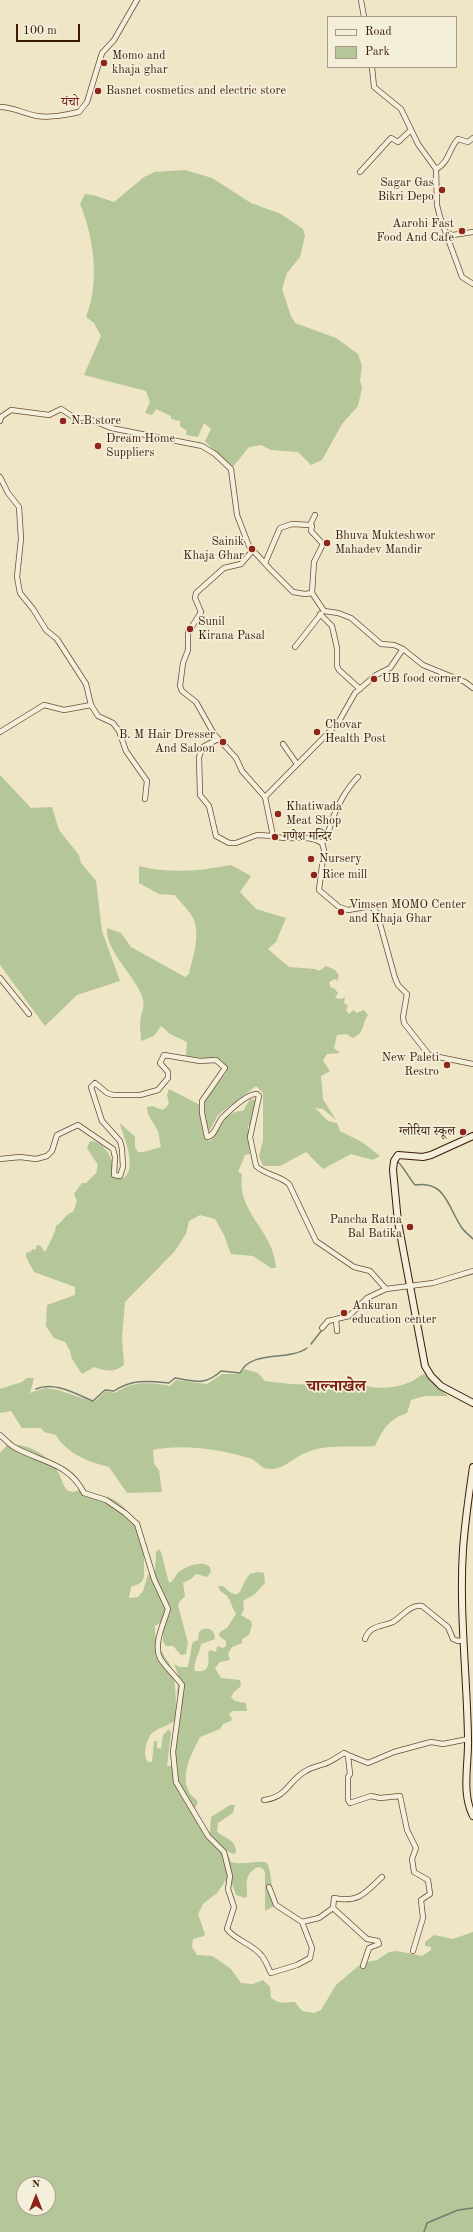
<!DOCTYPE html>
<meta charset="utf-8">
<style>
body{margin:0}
#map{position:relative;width:473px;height:2232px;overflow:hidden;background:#eee6c7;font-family:"Old Standard TT",serif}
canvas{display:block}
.legend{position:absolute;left:327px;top:16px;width:130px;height:52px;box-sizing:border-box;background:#f4efdb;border:1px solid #aa9a87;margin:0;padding:5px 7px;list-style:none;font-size:12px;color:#3b1b08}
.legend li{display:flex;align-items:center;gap:8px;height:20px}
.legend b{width:20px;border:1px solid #aa9a87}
.north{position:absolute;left:16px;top:2176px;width:40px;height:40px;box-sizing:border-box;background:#f4efdb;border:1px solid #aa9a87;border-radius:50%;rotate:0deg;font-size:11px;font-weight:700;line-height:16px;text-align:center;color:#3b1b08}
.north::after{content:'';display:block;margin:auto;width:14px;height:18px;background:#8f2418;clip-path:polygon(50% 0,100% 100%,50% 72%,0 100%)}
.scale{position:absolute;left:16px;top:24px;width:64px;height:18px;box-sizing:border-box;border:2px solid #3b1b08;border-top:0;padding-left:5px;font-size:12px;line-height:14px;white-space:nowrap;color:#3b1b08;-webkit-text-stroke:3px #f4efdb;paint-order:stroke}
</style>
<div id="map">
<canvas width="473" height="2232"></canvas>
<ul class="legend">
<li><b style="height:5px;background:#f4efdb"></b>Road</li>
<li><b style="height:11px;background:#b5c698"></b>Park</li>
</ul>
<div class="north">N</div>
<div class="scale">100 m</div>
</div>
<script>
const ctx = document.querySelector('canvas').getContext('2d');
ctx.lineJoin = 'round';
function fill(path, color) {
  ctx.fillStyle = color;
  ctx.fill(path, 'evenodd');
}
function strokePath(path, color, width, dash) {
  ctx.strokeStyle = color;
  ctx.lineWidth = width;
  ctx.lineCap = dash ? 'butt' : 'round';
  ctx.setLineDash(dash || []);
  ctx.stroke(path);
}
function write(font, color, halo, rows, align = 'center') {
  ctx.font = font + ' "Old Standard TT","Noto Serif Devanagari",serif';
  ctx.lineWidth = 3.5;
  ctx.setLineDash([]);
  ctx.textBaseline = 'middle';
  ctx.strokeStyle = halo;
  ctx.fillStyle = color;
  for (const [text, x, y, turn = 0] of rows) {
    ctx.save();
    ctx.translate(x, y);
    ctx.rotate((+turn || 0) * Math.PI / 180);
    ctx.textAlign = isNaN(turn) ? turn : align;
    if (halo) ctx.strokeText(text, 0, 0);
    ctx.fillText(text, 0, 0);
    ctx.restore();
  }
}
const green = new Path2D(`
 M185,170L212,178L251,203L281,214L303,229L305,236L300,257L287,273L282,289L291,316L295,323L336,338L358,354L362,366L360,380L362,388L358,406L342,424L322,460L311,465L298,452L271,450L261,445L249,447L232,468L205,441L211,429L204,423L198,437L186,435L187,431L180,426V421L171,419V416L156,409L152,415L145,413L150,402L146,391L84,375L101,336L94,323L86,317C100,282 94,238 80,204L85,194L93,195L114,202L144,177L155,172Z
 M0,775L31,808L52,807L59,830L79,855L81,863L96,881L102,931L120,981L77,995L45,1026L0,965Z
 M231,865L251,876L240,892L256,909L286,918L276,942L268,949L289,967L315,969L319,971L326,966L335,970L339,975L337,981L335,979L329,982L331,988H334L338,993L335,998L342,999L345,996L344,1003L348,1006L346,1010L349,1014L354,1010L356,1013L364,1010L368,1015C361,1024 366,1032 353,1038L346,1034L337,1035L334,1048L340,1053L327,1054L323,1061L330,1071L321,1076L323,1099L336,1120L323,1109L315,1108L328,1121L337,1123L340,1131L362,1142L380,1156L373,1160L351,1154L323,1169L306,1152L280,1166H263L259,1156L263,1141V1093L256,1086L218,1115L210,1130H207L204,1112L205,1100L226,1073L227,1069L221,1060L186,1056L187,1042L170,1034L161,1026L154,1036L141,1041C141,1033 139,1024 141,1016C143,1008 145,1006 142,996C134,975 105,950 107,928L121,933L131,947L185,977L189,974C193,956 201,935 193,918C189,910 180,902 175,895L159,894L139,883V866C170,874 200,871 231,865Z
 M169,1089L200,1105L201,1123L208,1141L212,1140C216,1127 228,1110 243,1111L250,1099L256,1100L251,1125L248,1126L250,1154L245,1155L238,1172L242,1174C236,1213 274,1230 276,1268H271L253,1256L231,1254L224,1235L215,1219L200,1215L189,1221L186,1234L174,1252L125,1302L122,1337L124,1365C114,1373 106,1371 94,1367L82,1374L72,1359L70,1351L65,1342L54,1338L46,1326L47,1305L75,1295V1287L34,1272L26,1257V1253L30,1252L33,1249L36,1250V1246L40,1245L45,1252C48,1246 56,1232 56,1226C63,1222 65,1214 73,1212L77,1201L74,1194L82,1183H86L96,1173L98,1165L87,1148L90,1141C106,1140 113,1163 117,1175L124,1178C138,1166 123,1137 120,1123L135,1137V1147L138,1152H144L161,1147L158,1131L148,1114L147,1107L152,1106L163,1110L169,1104L167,1095Z
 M244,1369L258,1373L265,1381C289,1384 329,1389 350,1377C365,1391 392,1390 410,1382C416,1380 418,1376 424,1374L448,1396H425L411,1400L407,1413C389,1419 383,1429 375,1446C352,1448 324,1443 303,1454C290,1460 280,1473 264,1468C260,1466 256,1461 252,1459C226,1450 181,1443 153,1450L154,1464L159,1470L162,1492L127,1493L109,1467C89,1462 67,1454 56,1435L44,1432L41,1428H22L11,1411L0,1413V1389L22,1382L27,1378H34L30,1393L45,1388L58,1390L94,1402L106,1391L115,1393C132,1381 149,1382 170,1386L176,1380L207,1384L222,1374H240Z
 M8,1444C27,1444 49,1454 58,1472C62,1479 62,1485 68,1491L75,1492L82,1488C94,1495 109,1495 119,1503C138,1519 145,1540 144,1563C143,1569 146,1576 142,1581C139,1585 135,1585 131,1587L129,1598L138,1597L143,1591L148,1575L155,1573L156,1552L159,1549L161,1552L169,1583C175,1581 175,1574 180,1571C187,1566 203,1560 210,1567L211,1572L207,1577L196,1574L191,1579L183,1583L185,1596L180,1601L178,1605L188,1643L186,1654L181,1655L173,1646H166L163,1642V1627L160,1623L155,1626C154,1650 167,1654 173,1672C175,1678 178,1717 174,1721C167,1727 156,1728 150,1735C146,1744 142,1754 148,1762H152L154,1741H157V1748L161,1749L163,1735L169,1729L171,1733L167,1766H171L182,1709L177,1693L179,1677L174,1664L180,1667H188L192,1645L193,1642L198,1640L199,1632C206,1625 215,1629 215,1639L201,1644C200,1653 192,1664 195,1671C210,1673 209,1664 208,1653L210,1650L216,1652L217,1646L223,1648L226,1646V1641L219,1636L220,1632L227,1628L236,1614C232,1608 231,1601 227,1596C223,1592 219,1591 218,1586H223C243,1606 239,1585 250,1574L258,1572L264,1573L265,1583L255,1594L243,1601L244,1609L241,1615L251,1621L252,1625L249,1635L242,1639V1643L232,1647L228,1654L230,1660L220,1662L215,1668L221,1678L240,1680L241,1686L234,1692L231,1697L235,1701L246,1703L247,1711H232L229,1715L232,1718L231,1721L223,1724L220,1729L200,1737C192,1753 181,1772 188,1790C190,1796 195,1797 198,1802L195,1808L208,1833L210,1832L211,1817L230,1805H235L233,1813L218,1823L217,1831C224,1839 236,1838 236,1853L233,1854L226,1850L231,1862C244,1866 260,1859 267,1863C272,1872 272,1895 274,1906L265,1911V1872L262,1868L258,1867C244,1874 247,1883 247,1896L245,1898L236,1895L231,1881L226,1880L217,1893L203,1904L198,1914L205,1934L204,1936L193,1939L192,1947L197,1955L212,1956L217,1959L231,1969L241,1983L253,1984L263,1980L270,1987L271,1998C281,2005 285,2002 295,2002L302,2011L314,2013L321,2010L336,1985L362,1963L377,1960L389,1952L397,1951L422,1956L431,1950V1947L425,1946V1942L434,1935L453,1939L473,1932V2232H0V1453ZM24,2184H48V2208H24Z`);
const stream = new Path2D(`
 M397,1161C404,1167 408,1177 415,1185C446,1180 448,1208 462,1228C465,1232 469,1235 473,1239
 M311,1344L322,1330
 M36,1389C54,1381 76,1394 93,1401L105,1390L114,1391C132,1379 148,1381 169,1383L175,1378C195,1381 205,1386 221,1371L240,1373C252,1349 288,1362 307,1348
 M424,2232L427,2223L458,2210L473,2208`);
const minor = new Path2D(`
 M361,0L364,17
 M372,67L374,87L401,109L418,144L436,169L437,205L440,217L462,277L473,284
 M0,107C14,107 24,114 37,116C51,118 65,115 79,112L87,102L102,53L114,40L137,0
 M436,169C449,163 449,148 458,139L468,142L473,138
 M360,172L391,138L398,142L411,130
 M447,233L453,235L473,232
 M0,421L1,417L11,410L49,415L61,409L75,418H87L111,428L202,446L215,454L231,469L237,515L249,546L270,569L293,592L305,594L312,593L324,611L338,613L351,618L381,644L394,645L403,649L423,665L465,682L473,688
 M0,477L8,493L19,507L21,539L17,577L20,593L33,609L46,630L57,639L86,684L91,705L98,716L113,723L119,731L126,751L147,781L145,799
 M310,525L312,526L311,531L323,544L314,562L312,593
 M253,550L241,564L224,568L196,593L195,598L201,612L188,633V650L183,663L180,686L182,691L196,702L214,734L236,758L242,771L265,797
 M265,563L280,528L292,524L310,525L315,515
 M320,614L332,626L337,648V666L339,670L360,689
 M295,647L321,614
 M403,649L390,668L376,675L355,693L338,723L265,797L273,836C290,842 307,833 322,843L324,850L319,890L339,907L348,910L371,906L377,913L395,978L398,985L407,994L403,1017L404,1023L429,1055L473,1064
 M0,732L44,705L64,710L91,705
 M218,739L203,747L199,757L200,795L209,806L216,836L229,843H236L257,835L273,836
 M283,744L297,764
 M322,843C329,835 329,829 332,820C337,806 347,788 358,777
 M0,978L29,1014
 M0,1159L20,1157L36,1159L47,1156L52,1151L57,1135L78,1125L113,1149L115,1157L114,1175L120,1176L123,1167L122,1149L120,1141L102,1121L91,1087L95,1083L107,1093L113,1095H140L158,1090L168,1078V1072L160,1063L164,1055L200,1061L216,1060L225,1068L202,1101V1113L207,1137C215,1136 217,1124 222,1118C229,1111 247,1093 257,1094L259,1096L250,1137L256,1166C265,1175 279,1175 289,1184L316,1241L354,1267L370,1271L386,1289L433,1283L473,1271
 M367,1298L371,1306
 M336,1319L337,1331
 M322,1328L328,1321L349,1316L367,1298L386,1289
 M0,1435C5,1439 9,1444 14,1447C42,1463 68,1462 84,1493L106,1500L125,1513L137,1524L154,1579L168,1609C164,1623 153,1644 160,1658C164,1666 176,1676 182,1685L173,1752L176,1782L208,1836L224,1852L230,1876L228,1889L234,1907L227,1929C236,1941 253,1944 262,1956C266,1961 268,1968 271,1973L297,1965L310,1958L312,1948L302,1922L276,1905L269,1887
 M365,1639C370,1625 381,1627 393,1622C403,1616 410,1604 422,1606L448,1627L453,1639L458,1641L463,1640
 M348,1755L368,1763L394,1752L431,1742L443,1744L468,1739
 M264,1800C287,1797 287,1783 304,1772C313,1766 316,1767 324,1764C331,1762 337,1757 344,1753L348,1755L350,1774L348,1777V1800L350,1803L371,1796L380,1798L400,1796L407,1830L416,1848L412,1859L414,1872L428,1880L430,1894L421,1900L423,1918L413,1951
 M302,1922L319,1918L333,1908
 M363,1966L369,1948L379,1944L378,1941L367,1939L333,1908L334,1898C359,1903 365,1893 382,1877`);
const secondary = new Path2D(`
 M473,1136L431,1155L423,1157L398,1155L394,1161L393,1170L398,1222L425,1366L431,1376L441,1386L473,1403
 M473,1467C469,1494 465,1521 463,1549C459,1612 467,1675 468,1738C469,1763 461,1793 473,1816`);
const markers = [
 [104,63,4,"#8f2418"],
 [98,91,4,"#8f2418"],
 [442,190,4,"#8f2418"],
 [462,231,4,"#8f2418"],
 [63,421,4,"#8f2418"],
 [98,446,4,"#8f2418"],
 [327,543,4,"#8f2418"],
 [252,549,4,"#8f2418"],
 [190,629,4,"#8f2418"],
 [374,679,4,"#8f2418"],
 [317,732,4,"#8f2418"],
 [223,742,4,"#8f2418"],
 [278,814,4,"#8f2418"],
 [275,837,4,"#8f2418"],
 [311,859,4,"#8f2418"],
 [314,875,4,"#8f2418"],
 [341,912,4,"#8f2418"],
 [447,1065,4,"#8f2418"],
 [463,1132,4,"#8f2418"],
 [410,1227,4,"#8f2418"],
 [344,1313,4,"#8f2418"]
];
const poiNames = [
 ["Momo and",112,56],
 ["khaja ghar",112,70],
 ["Basnet cosmetics and electric store",106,91],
 ["Sagar Gas",434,183,"right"],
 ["Bikri Depo",434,197,"right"],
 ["Aarohi Fast",454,224,"right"],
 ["Food And Cafe",454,238,"right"],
 ["N.B store",71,421],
 ["Dream Home",106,439],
 ["Suppliers",106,453],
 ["Bhuva Mukteshwor",335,536],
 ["Mahadev Mandir",335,550],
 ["Sainik",244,542,"right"],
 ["Khaja Ghar",244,556,"right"],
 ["Sunil",198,622],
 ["Kirana Pasal",198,636],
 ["UB food corner",382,679],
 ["Chovar",325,725],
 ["Health Post",325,739],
 ["B. M Hair Dresser",215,735,"right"],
 ["And Saloon",215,749,"right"],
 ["Khatiwada",286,807],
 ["Meat Shop",286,821],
 ["गणेश मन्दिर",283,837],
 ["Nursery",319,859],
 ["Rice mill",322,875],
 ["Vimsen MOMO Center",349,905],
 ["and Khaja Ghar",349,919],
 ["New Paleti",439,1058,"right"],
 ["Restro",439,1072,"right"],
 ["ग्लोरिया स्कूल",455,1132,"right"],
 ["Pancha Ratna",402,1220,"right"],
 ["Bal Batika",402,1234,"right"],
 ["Ankuran",352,1306],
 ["education center",352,1320]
];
const neighbourhoodNames = [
 ["यंचो",70,103]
];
const districtNames = [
 ["चाल्नाखेल",336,1387]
];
fill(green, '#b5c698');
strokePath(stream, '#737e6f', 1.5);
strokePath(minor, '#684e38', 6);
strokePath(secondary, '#3b1b08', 8);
strokePath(minor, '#f4efdb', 4.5);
strokePath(secondary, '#f4efdb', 6);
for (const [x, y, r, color] of markers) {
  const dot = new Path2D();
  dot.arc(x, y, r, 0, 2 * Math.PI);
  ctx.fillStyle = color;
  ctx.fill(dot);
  strokePath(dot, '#f4efdb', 1.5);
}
write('12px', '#3b1b08', '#f4efdb', poiNames, 'left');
write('13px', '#7a1f14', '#f4efdb', neighbourhoodNames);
write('bold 16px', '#7a1f14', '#f4efdb', districtNames);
</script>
